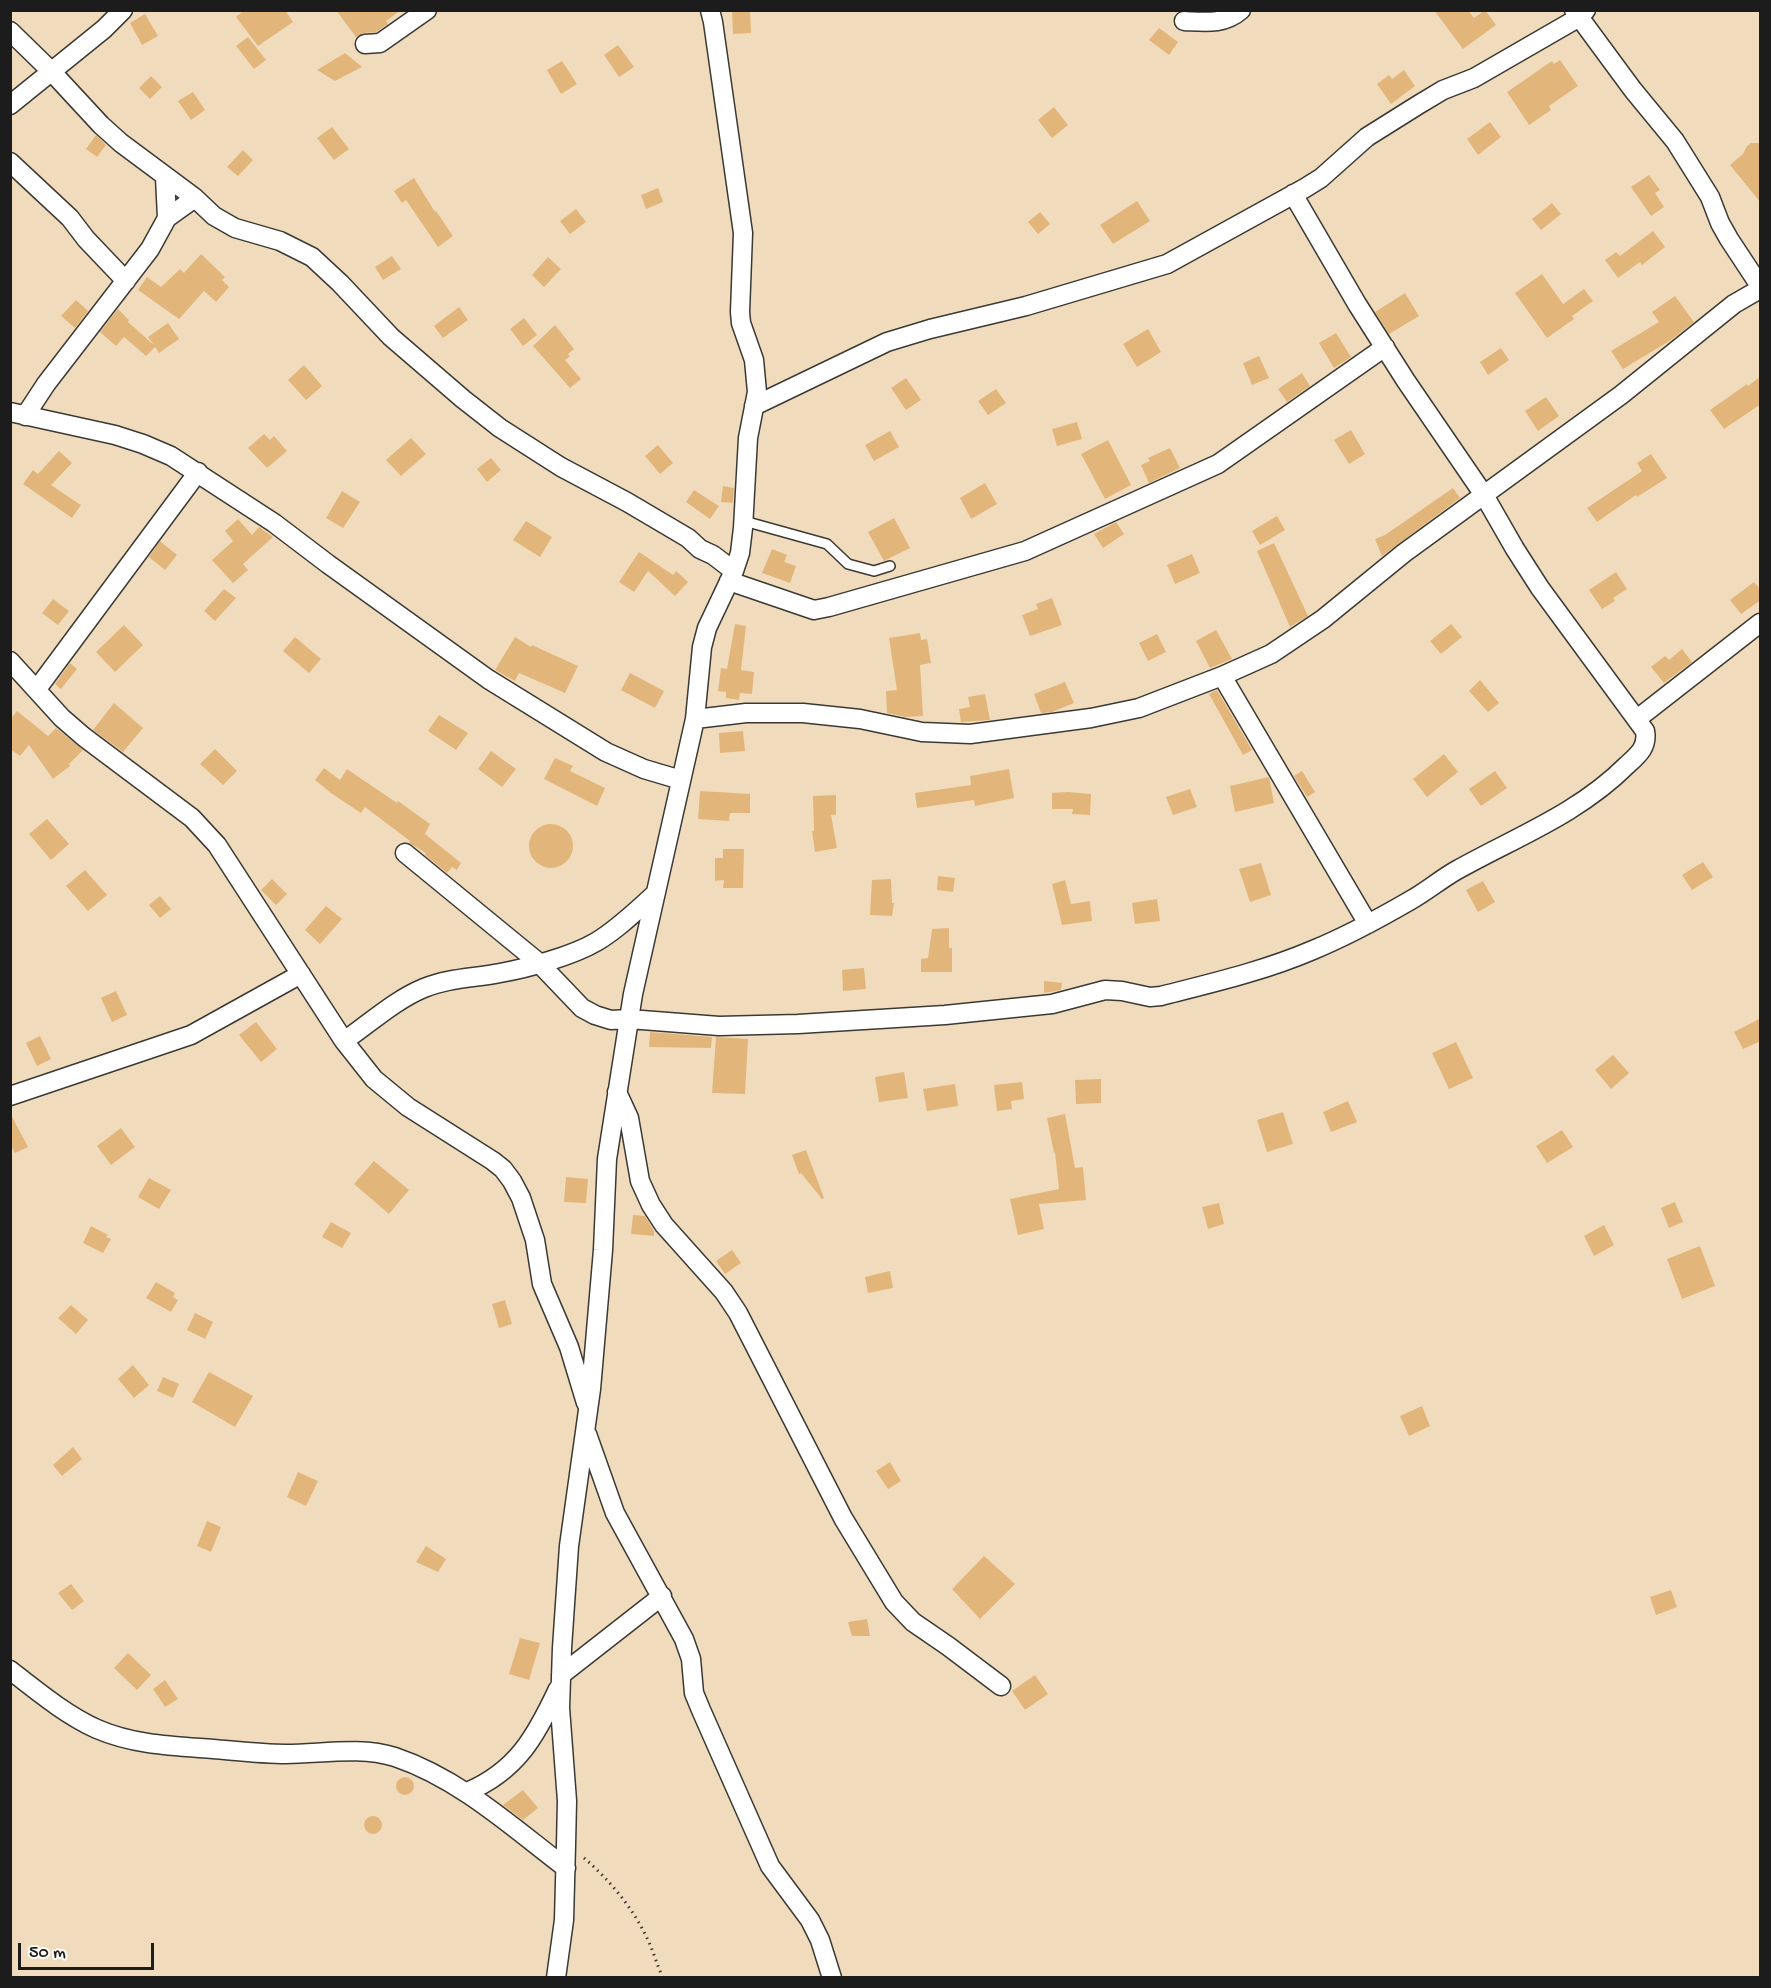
<!DOCTYPE html>
<style>
body{margin:0}
#map{position:relative;width:1771px;height:1988px;overflow:hidden;background:#f0dcbc;font-family:"Gochi Hand",sans-serif}
canvas{display:block}
.frame{position:absolute;inset:0;border:12px solid #1c1c1c;pointer-events:none}
.scale{position:absolute;left:18px;top:1943px;width:136px;height:27px;box-sizing:border-box;border:3px solid #1c1c1c;border-top:0;padding-left:8px;font-size:18px;line-height:21px;white-space:nowrap;color:#1c1c1c;-webkit-text-stroke:4px #fdfcf7;paint-order:stroke}
</style>
<div id="map">
<canvas width="1771" height="1988"></canvas>
<div class="frame"></div>
<div class="scale">50 m</div>
</div>
<script>
const ctx = document.querySelector('canvas').getContext('2d');
ctx.lineJoin = 'round';
function fill(path, color) {
  ctx.fillStyle = color;
  ctx.fill(path, 'evenodd');
}
function strokePath(path, color, width, dash) {
  ctx.strokeStyle = color;
  ctx.lineWidth = width;
  ctx.lineCap = dash ? 'butt' : 'round';
  ctx.setLineDash(dash || []);
  ctx.stroke(path);
}
const building = new Path2D(`
 M244,10H285L293,22L258,46L236,17Z
 M336,10H401L386,21L388,24L376,32L364,33L356,37Z
 M732,10H750L751,33L733,34Z
 M1434,10H1468L1474,18L1485,10L1496,25L1463,49Z
 M145,14L158,36L142,45L130,23Z
 M1159,28L1178,42L1169,55L1149,40Z
 M248,37L266,60L254,69L236,46Z
 M618,45L634,67L619,77L604,55Z
 M345,53L362,67L335,81L317,70Z
 M1560,60L1578,86L1549,106L1551,110L1529,125L1507,92L1552,61L1554,64Z
 M562,61L577,84L561,94L547,70Z
 M1404,70L1415,86L1391,104L1377,84L1389,75L1392,79Z
 M151,76L162,87L150,99L139,88Z
 M193,92L205,110L191,120L178,101Z
 M1054,107L1068,125L1052,138L1038,120Z
 M1490,122L1501,137L1478,155L1467,139Z
 M332,127L349,149L334,160L317,138Z
 M96,135L106,145L97,157L86,149Z
 M1751,143H1761V203L1730,165L1743,154L1747,146Z
 M243,150L253,160L238,176L227,167Z
 M1649,175L1660,190L1655,193L1664,207L1651,216L1631,187Z
 M414,178L435,212L436,211L453,236L438,247L406,200L402,203L394,191Z
 M658,188L663,202L646,209L641,195Z
 M1137,201L1150,221L1113,244L1100,225Z
 M1552,203L1561,214L1541,230L1532,219Z
 M576,209L586,222L570,234L560,221Z
 M1040,212L1050,224L1038,234L1028,222Z
 M1653,231L1665,247L1642,265L1640,262L1618,278L1605,260L1616,252L1620,256Z
 M201,254L225,277L222,280L229,287L216,302L204,291L179,319L138,290L147,277L161,287L180,269L184,273Z
 M392,256L401,269L383,280L375,267Z
 M548,257L561,269L544,287L532,275Z
 M1542,274L1563,304L1584,289L1593,301L1572,316L1574,319L1547,338L1515,293Z
 M1405,293L1419,316L1389,334L1375,312Z
 M1675,296L1694,322L1671,340L1623,369L1611,351L1659,322L1652,312Z
 M76,300L88,311L75,328L61,316Z
 M459,307L468,320L443,338L434,326Z
 M118,309L129,320L128,322L154,345L148,337L168,323L179,339L159,353L155,347L146,356L124,337L116,346L100,332Z
 M524,318L537,335L523,346L510,329Z
 M555,325L574,349L568,354L570,356L565,360L581,379L570,388L533,346Z
 M1148,329L1161,352L1137,367L1123,344Z
 M1336,333L1351,357L1334,368L1319,343Z
 M1501,348L1509,360L1488,375L1480,362Z
 M1259,356L1269,378L1252,385L1243,363Z
 M304,365L322,386L306,400L288,380Z
 M1302,373L1310,386L1287,402L1278,389Z
 M1761,376V404L1724,429L1710,410L1747,384L1748,386Z
 M906,378L921,400L906,410L891,388Z
 M996,389L1006,403L988,415L978,401Z
 M1546,397L1559,416L1538,431L1525,411Z
 M1077,422L1082,439L1057,446L1052,429Z
 M1351,430L1365,454L1349,464L1334,440Z
 M890,431L899,447L874,461L865,445Z
 M264,434L270,440L274,436L287,451L267,468L248,448Z
 M411,438L426,454L401,476L386,460Z
 M1108,440L1131,485L1105,499L1081,454Z
 M658,445L673,463L660,474L645,456Z
 M1170,448L1180,468L1149,483L1141,465L1150,461L1148,458Z
 M59,451L72,463L51,485L81,505L72,518L23,484L33,470L38,474Z
 M1651,454L1667,478L1637,497L1636,495L1597,522L1587,508L1642,471L1637,463Z
 M491,458L501,470L487,482L477,469Z
 M985,483L997,504L971,519L960,498Z
 M723,486L734,488L733,503L721,502Z
 M1453,488L1460,498L1382,556L1375,539L1385,535Z
 M694,490L719,506L710,519L686,502Z
 M342,491L360,502L343,528L326,518Z
 M1277,516L1285,530L1260,545L1252,531Z
 M894,518L910,548L884,561L868,532Z
 M238,519L252,535L259,527L273,537L243,564L248,570L233,583L212,560L233,541L225,531Z
 M526,521L552,537L540,557L513,540Z
 M1116,522L1124,534L1103,548L1094,534Z
 M160,541L177,555L165,570L149,557Z
 M1274,543L1308,616L1290,627L1257,551Z
 M772,549L787,555L784,562L796,566L790,583L762,573Z
 M639,552L673,575L676,571L688,582L675,596L648,571L634,592L619,582Z
 M1192,554L1200,573L1175,584L1167,565Z
 M1616,572L1627,589L1613,598L1615,601L1602,609L1589,590Z
 M1754,582L1761,590V600L1741,614L1730,600Z
 M224,589L236,598L215,621L204,611Z
 M1052,598L1062,625L1030,636L1022,615L1038,609L1036,604Z
 M53,599L69,611L58,625L42,613Z
 M735,624L746,626L741,670L754,672L752,694L740,693L739,700L726,698V692L718,691L721,668L727,669Z
 M1451,624L1462,637L1441,654L1430,641Z
 M124,625L143,645L115,672L96,652Z
 M1216,630L1232,659L1210,668L1196,641Z
 M920,633L921,640L927,639L931,663L920,665L923,716L906,717L887,713L886,691L897,690L889,638Z
 M1157,634L1166,652L1148,661L1139,643Z
 M295,637L321,659L309,673L283,651Z
 M515,637L531,647L532,645L578,666L565,693L519,673L515,681L495,670Z
 M1682,649L1692,662L1664,683L1651,667L1665,656L1669,660Z
 M70,663L77,669L61,689L55,684Z
 M630,673L664,691L655,708L621,690Z
 M1480,680L1499,703L1488,712L1469,691Z
 M1065,682L1074,703L1052,712L1041,713L1034,694Z
 M1217,690L1252,750L1243,755L1209,694Z
 M985,694L990,720L961,722L959,709L970,707L968,697Z
 M114,703L143,728L123,752L93,730Z
 M17,711L48,736L56,728L83,750L69,764L70,766L53,779L29,745L20,756L10,749V720Z
 M439,715L468,733L456,750L428,731Z
 M743,731L745,751L720,753L719,733Z
 M215,749L237,771L223,785L200,764Z
 M491,751L516,769L502,787L478,769Z
 M1444,754L1458,772L1427,797L1413,779Z
 M555,758L573,766L570,771L605,788L597,806L544,779Z
 M324,768L340,780L347,769L397,803L398,801L430,824L425,834L461,863L457,870L452,867L447,873L425,855L426,853L409,843L410,841L365,807L361,813L331,793L315,780Z
 M1009,769L1014,798L975,806L974,800L917,808L915,793L971,785L970,776Z
 M1302,771L1315,792L1307,797L1294,776Z
 M1495,771L1507,788L1481,806L1469,789Z
 M1269,777L1274,803L1235,812L1230,786Z
 M1190,789L1197,807L1173,815L1166,797Z
 M700,791L750,794V813H730L729,821L698,819Z
 M1068,792L1091,794L1090,815L1072,814L1073,809H1052V793Z
 M836,795V815H831L837,848L815,852L812,831H814L813,796Z
 M47,819L69,844L51,860L29,834Z
 M529 846a22 22 0 1 1 44 0a22 22 0 1 1-44 0Z
 M723,849H744L743,888H723L724,880L715,881V858H723Z
 M1703,862L1713,877L1692,890L1682,875Z
 M1261,863L1271,895L1250,902L1239,869Z
 M85,870L107,895L88,911L66,886Z
 M938,876L955,878L953,892L937,890Z
 M272,879L287,894L276,905L261,890Z
 M891,879L892,903H894L892,916L870,915L872,880Z
 M1065,880L1071,904L1090,901L1092,921L1062,925L1052,884Z
 M1483,881L1495,902L1478,912L1466,890Z
 M160,896L171,909L160,918L149,905Z
 M1157,899L1160,921L1135,924L1132,903Z
 M326,906L342,919L320,944L305,930Z
 M949,928V948H952V972H921V959L928,958L932,929Z
 M864,968L866,989L843,991L842,970Z
 M1044,981L1062,983L1061,990L1044,993Z
 M116,991L127,1015L112,1022L101,998Z
 M1761,1018V1041L1743,1049L1734,1032Z
 M256,1022L277,1049L261,1062L239,1035Z
 M650,1032L712,1037L711,1048L649,1047Z
 M40,1036L51,1059L37,1066L26,1043Z
 M716,1037L748,1039L745,1094L712,1093Z
 M1456,1042L1473,1078L1449,1089L1432,1053Z
 M1613,1055L1629,1073L1611,1089L1595,1070Z
 M904,1072L908,1098L879,1102L875,1077Z
 M1101,1079V1103L1076,1104L1075,1080Z
 M1022,1082L1024,1099L1011,1101L1012,1109L997,1111L994,1085Z
 M955,1084L958,1106L927,1111L923,1089Z
 M1348,1101L1357,1122L1331,1132L1323,1112Z
 M1283,1112L1293,1144L1267,1152L1257,1120Z
 M10,1113L28,1147L15,1153L10,1144Z
 M1065,1114L1075,1168L1083,1167L1086,1200L1039,1204L1044,1229L1018,1235L1010,1199L1059,1189L1055,1152L1054,1153L1047,1118Z
 M121,1128L135,1147L111,1165L97,1146Z
 M1562,1130L1573,1147L1547,1163L1536,1146Z
 M806,1150L824,1198L822,1199L801,1173L799,1174L792,1155Z
 M374,1161L409,1190L389,1214L354,1184Z
 M566,1177L588,1179L586,1203L564,1202Z
 M149,1178L171,1190L159,1209L138,1197Z
 M1675,1202L1683,1222L1669,1228L1661,1208Z
 M1219,1203L1224,1224L1208,1229L1202,1207Z
 M633,1215L645,1216L654,1231V1236L631,1234Z
 M331,1222L351,1233L342,1248L322,1237Z
 M1604,1225L1614,1245L1594,1256L1584,1236Z
 M91,1226L108,1235L106,1237L111,1239L103,1253L83,1243Z
 M1700,1246L1715,1286L1682,1299L1667,1259Z
 M732,1250L741,1263L725,1274L716,1261Z
 M890,1271L893,1288L868,1293L865,1277Z
 M156,1282L175,1293L173,1297L178,1300L171,1312L146,1298Z
 M505,1300L512,1324L499,1328L492,1304Z
 M71,1305L88,1320L76,1334L58,1318Z
 M195,1313L213,1322L205,1339L187,1330Z
 M133,1365L149,1385L134,1398L118,1379Z
 M209,1372L253,1396L235,1427L192,1402Z
 M163,1377L179,1384L173,1398L157,1391Z
 M1422,1406L1430,1426L1409,1436L1400,1416Z
 M73,1447L82,1459L62,1476L53,1465Z
 M890,1462L901,1481L888,1489L876,1471Z
 M298,1472L318,1481L306,1506L287,1497Z
 M207,1521L221,1527L211,1552L197,1546Z
 M426,1546L446,1559L438,1572L416,1562Z
 M984,1556L1015,1584L980,1619L952,1589Z
 M71,1584L84,1601L72,1610L58,1593Z
 M1671,1590L1677,1607L1656,1615L1650,1597Z
 M867,1619L870,1636H852L848,1622Z
 M520,1638L540,1643L529,1680L509,1674Z
 M128,1653L151,1675L137,1690L114,1668Z
 M1035,1675L1048,1694L1025,1710L1012,1691Z
 M165,1680L178,1699L165,1707L153,1689Z
 M396 1786a9 9 0 1 1 18 0a9 9 0 1 1-18 0Z
 M523,1790L538,1808L523,1820L503,1805Z
 M364 1825a9 9 0 1 1 18 0a9 9 0 1 1-18 0Z`);
const path = new Path2D(`
 M584,1858C612,1882 637,1913 651,1947C655,1957 658,1967 663,1978`);
const lane = new Path2D(`
 M744,521L827,544L848,564L874,571L890,566`);
const street = new Path2D(`
 M1574,10L1633,90L1675,141L1710,197L1720,223L1729,239L1760,286
 M1184,21C1205,22 1224,25 1241,10
 M10,31L51,71L101,125L121,143L195,198L214,216L235,228L280,241L312,257L340,283L391,337L463,399L500,428L561,467L627,502L688,538L700,549L713,555L734,571
 M365,44L380,43L427,10
 M10,105L104,29L123,10
 M10,162L70,218L86,239L126,281
 M165,177L167,218
 M754,406L887,342L930,329L1026,306L1167,264L1305,188L1321,178L1367,137L1418,105L1443,90L1474,78L1578,18L1586,10
 M10,412L115,435L143,444L171,456L274,523L328,564L488,679L606,752L644,769L681,780
 M25,416L46,384L150,249L167,218L195,198
 M729,581L814,610L829,607L1025,551L1218,464L1385,347
 M10,661L62,718L84,737L192,818L217,845L344,1041L374,1079L408,1107L493,1161L503,1169L512,1181L521,1198L535,1240L542,1284L569,1347L586,1403
 M1222,676L1368,924
 M37,689L198,472
 M695,719L746,713H803L860,719L922,732L970,734L1091,718L1139,708L1222,676L1271,654L1323,619L1404,553L1621,395L1734,304L1760,289
 M1637,719L1760,623
 M405,853L538,962L582,1008L595,1015L611,1020L629,1019L719,1026L798,1024L945,1015L1052,1004L1105,990L1122,991L1150,997L1161,996C1212,983 1264,971 1313,950C1347,936 1380,918 1411,900C1427,891 1441,879 1457,870C1516,837 1578,814 1627,765C1638,755 1648,747 1645,731L1540,588L1515,549L1484,495L1406,381L1357,304L1293,194
 M344,1041C370,1023 395,1000 424,988C448,978 475,978 500,973C528,968 572,956 596,942C618,929 637,910 656,893
 M617,1092L629,1118L640,1181L651,1205L664,1225L724,1292L738,1313L843,1518L894,1602L913,1622L948,1646L1001,1686
 M10,1096L191,1035L301,974
 M587,1434L615,1513L684,1639L691,1659L694,1693L701,1710L770,1866L810,1920L820,1940L832,1978
 M10,1670C37,1691 66,1715 97,1729C134,1745 173,1746 213,1749C237,1751 262,1754 286,1754C321,1754 360,1746 395,1757C460,1779 512,1827 566,1868
 M561,1675L662,1596
 M467,1792C517,1771 536,1736 558,1689
 M556,1978L564,1920L566,1845L567,1801L560,1708L562,1648L569,1546L591,1389L603,1250L607,1159L633,994L695,719L702,647L707,628L734,571L740,553L743,528L748,438L757,392L754,360L741,323L740,312L743,233L713,22L710,10`);
fill(building, '#e2b67b');
strokePath(lane, '#3c3934', 12);
strokePath(street, '#3c3934', 21);
strokePath(path, '#3c3934', 3, [1.5, 4.5]);
strokePath(lane, '#fff', 9);
strokePath(street, '#fff', 18);
</script>
